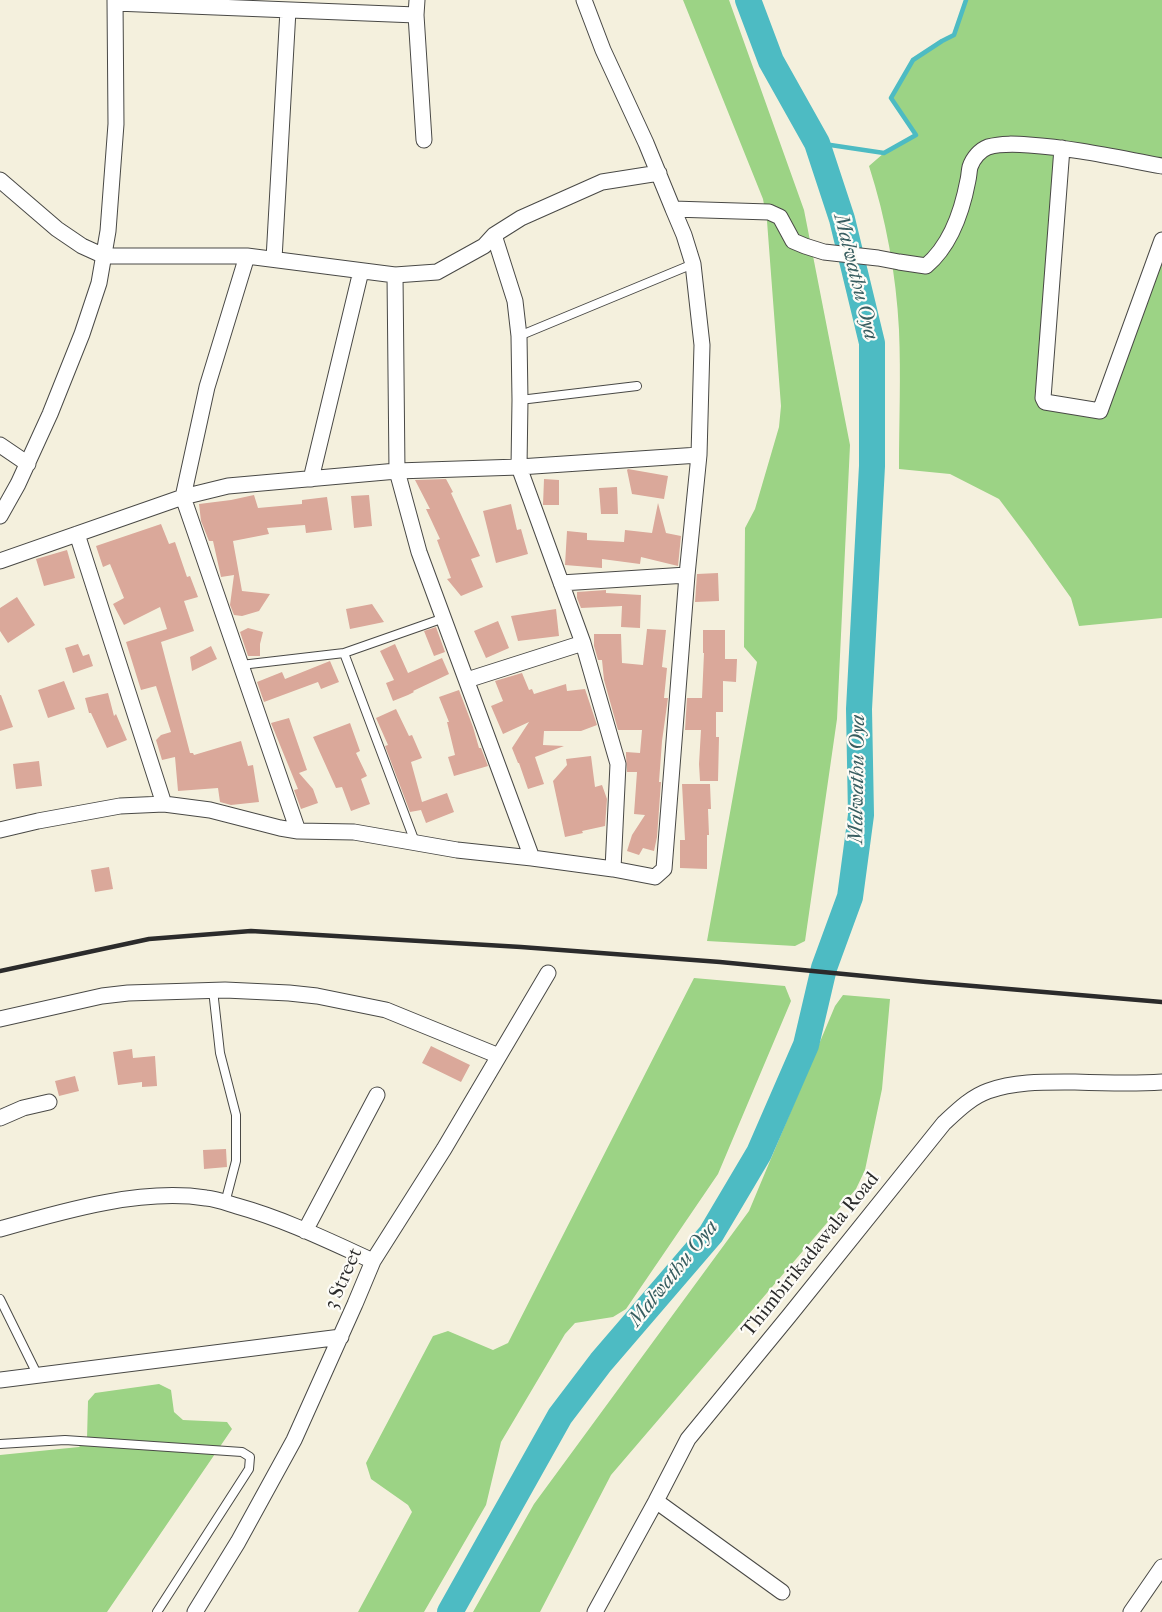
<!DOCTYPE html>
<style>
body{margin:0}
canvas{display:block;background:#f4f0dd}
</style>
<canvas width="1162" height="1612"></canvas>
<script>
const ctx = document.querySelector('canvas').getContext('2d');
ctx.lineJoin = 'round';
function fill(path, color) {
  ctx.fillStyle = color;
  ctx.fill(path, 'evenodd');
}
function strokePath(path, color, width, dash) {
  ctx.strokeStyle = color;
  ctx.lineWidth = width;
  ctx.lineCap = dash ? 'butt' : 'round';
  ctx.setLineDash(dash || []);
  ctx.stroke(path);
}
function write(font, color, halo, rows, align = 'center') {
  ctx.font = font + ' "IM FELL French Canon",serif';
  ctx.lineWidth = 4.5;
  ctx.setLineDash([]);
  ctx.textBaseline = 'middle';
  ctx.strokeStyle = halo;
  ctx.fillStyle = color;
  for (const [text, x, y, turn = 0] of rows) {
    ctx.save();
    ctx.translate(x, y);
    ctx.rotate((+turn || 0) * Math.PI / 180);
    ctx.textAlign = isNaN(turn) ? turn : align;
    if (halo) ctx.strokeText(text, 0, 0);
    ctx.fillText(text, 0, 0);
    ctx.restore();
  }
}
const green = new Path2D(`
 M683,0H729L804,210L850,445L837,719L805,941L795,946L707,941L757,662L744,647L745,528L755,509L779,427L781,406L767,221L763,199Z
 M966,0H1162V166L1062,148L1043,398L1100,411L1162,240V618L1079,626L1071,598L1029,539L999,499L950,474L899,469C899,423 901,376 899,330C896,274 886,219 869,166L884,153L915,136L891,98L913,60L942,41L954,35Z
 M694,978L785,986L791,1001L718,1174L626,1309L613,1317L575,1323L565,1334L501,1442L486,1505L424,1612H358L412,1512L408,1505L371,1479L366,1463L433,1336L448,1331L493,1350L508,1343Z
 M843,995L890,999L882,1089L865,1170L856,1189L611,1475L540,1612H473L534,1504L749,1211L835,1006Z
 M159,1384L171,1390L174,1412L183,1420L227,1422L232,1429L107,1612H0V1455L79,1447L87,1439L88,1401L95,1393Z`);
const stream = new Path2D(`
 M817,143L884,153L916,135L891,98L913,60L942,41L954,35L966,0`);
const river = new Path2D(`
 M450,1612L560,1416L601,1362L711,1234L759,1153L806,1045L824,968L850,897L861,815L859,709L872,466V343L842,219L817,143L771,61L748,0`);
const building = new Path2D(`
 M628,469L668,476L664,499L632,494L627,470Z
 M446,479L453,492L451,493L480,556L471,559L483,587L461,596L447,579L451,578L437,540L440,539L426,509H430L415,480Z
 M544,479L559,480V505H543Z
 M617,487L618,514H601L599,488Z
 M254,495L258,508L302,504V500L327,497L332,530L306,533L305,525L267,528L269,534L233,541L242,591L270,594L259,611L242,616L234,615L230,605L234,575L221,577L213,541H209L201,521L199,504L231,500Z
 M369,495L372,526L354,528L351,496Z
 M658,503L666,533L681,536L678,566L641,557L640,564L602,559V568L565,565L567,531L587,533V540L624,542L625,530L652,533Z
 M511,504L517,530L521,529L528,554L496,563L483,511Z
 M161,524L169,544L175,542L187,577L190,576L198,597L184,601L194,631L161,642L190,753H193L194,755L241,741L248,766L253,765L259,802L231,805L220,802L218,788L178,791L175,757L162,760L156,740L161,735L171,732L156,686L141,690L126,642L167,629L160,607L124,625L113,604L124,598L110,564L103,567L96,546Z
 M67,550L75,578L44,586L36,559Z
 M718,573L719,601L695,602L697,574Z
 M606,590V593L641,595L640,628L621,627L622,606L581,608L577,598V592Z
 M17,597L35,625L8,643L0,631V608Z
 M372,604L384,622L350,629L346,609Z
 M556,609L559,636L518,641L511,616Z
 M498,621L509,648L486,658L474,631Z
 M436,627L445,652L434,656L424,631Z
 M248,628L263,632L260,644V656H248L240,632Z
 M647,629L666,630L662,667L667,668L664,698H668L662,741L659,782H661L657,837L654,851L643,848L639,855L627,851L632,835L645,815L634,814L637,772H627L626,756V752L640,753L642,730H618L604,680L602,660H598L594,646V634H621L622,663L643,665Z
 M703,630H725V659H737L736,682L723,681V712H716V737H719L718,781H700L699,764L701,730H685L687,698H702L704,653H703Z
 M78,644L83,656L89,654L93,666L73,673L65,648Z
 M395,644L408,673L442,658L449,674L413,691L414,692L408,695L393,701L386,683L394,680L380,651Z
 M211,646L217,659L192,671L190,657Z
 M330,661L339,682L321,689L318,682L264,702L257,682L282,672L285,679Z
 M522,673L529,690L532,689L534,694L566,684L567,691L585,689L597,725L581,731H544L543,745L564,746L535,757L544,784L528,789L519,763H518L512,748L529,722L503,734L491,706L503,701L495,681Z
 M64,681L75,709L48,718L38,690Z
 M459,690L473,727L479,748H481L488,766L454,776L448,757L455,755L447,722H449L439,697Z
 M108,693L114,716L116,714L127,740L107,748L91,713H89L85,698Z
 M0,695H1L13,727L0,731Z
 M396,709L409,736L412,735L422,758L411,762L422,802L447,793L454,812L426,823L421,810L410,812L385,746L388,745L376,718Z
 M289,718L307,770L299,773L313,789L318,803L301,809L294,790L298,789L271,723Z
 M350,723L360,751L356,753L367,776L361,779L370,804L351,811L342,787L336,788L313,737Z
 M591,756L595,787L602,785L607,799L605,826L582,831L583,833L565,837L553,781L567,765L566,759Z
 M39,761L42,786L16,789L13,764Z
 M682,784H710L711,809H708L709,835H707V869L680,868V840H685Z
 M109,867L113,889L95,892L91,870Z
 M431,1046L470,1065L461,1082L422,1063Z
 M132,1049L133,1058L155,1056L157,1086L142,1087V1082L118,1085L113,1052Z
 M75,1076L79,1091L59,1096L55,1081Z
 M226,1149L227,1167L204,1169L203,1150Z`);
const lane = new Path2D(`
 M519,336L693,264
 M520,400L637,386
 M344,653L415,842
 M241,665L344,653L444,618
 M213,990L220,1053L236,1115V1161L225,1203
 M0,1299L38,1376
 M0,1444L65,1440L242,1452L250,1457L249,1469L157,1612`);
const street = new Path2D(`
 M417,0L416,15L424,140
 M584,0L603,50L646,143L673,209L769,212L780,217L793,241L805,246L824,252L878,258L899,262L926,266C951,245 962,212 968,180C969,176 969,171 970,167C973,158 980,150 988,147C1002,143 1016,144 1029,145C1074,148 1118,158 1162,166
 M115,3L416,15
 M1062,148L1043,398L1045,402L1100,411L1162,240
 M0,180L57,229L82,246L104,256H247L395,275L437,272L484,246L494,235L521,218L602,182L659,173
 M494,235L515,301L519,336L520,400L519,467L583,643L618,764L613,869
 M247,256L207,387L183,497L298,831
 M274,259L288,10
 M395,275L397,471L419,552L532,858L613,869L655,877L664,869L687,575L699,455
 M0,445L28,464
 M311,479L361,271
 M0,516L18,484L50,414L82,334L99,283L108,231L116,124L115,0
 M77,534L164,804
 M0,561L183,497L228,486L397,471L519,467L699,455L702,345L693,264L684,235L673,209
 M561,583L687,575
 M467,680L583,643
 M0,830L38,821L120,806L164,804L210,810L280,828L298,831L354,832L457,850L532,858
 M0,1019L102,996L128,993L225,990L289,993L317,996L386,1010L499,1056
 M0,1118L23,1108L49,1102
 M0,1229C63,1211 141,1188 206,1198C217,1199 227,1203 237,1206C284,1219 329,1241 373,1261
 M305,1231L377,1095
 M0,1380L341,1337
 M656,1501L782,1592
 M195,1612L238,1542L294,1440L355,1304L373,1261L444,1149L548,973
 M595,1612L656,1501L688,1439L789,1316L944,1123C957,1111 971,1097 988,1091C1016,1081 1046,1082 1075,1082C1104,1083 1133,1084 1162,1082
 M1131,1612L1162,1567`);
const rail = new Path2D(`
 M0,971L149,939L251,931L521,947L720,962L926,982L1162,1002`);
const streetNames = [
 ["Thimbirikadawala Road",811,1255,-51],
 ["3 Street",344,1279,-66]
];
const waterNames = [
 ["Malwathu Oya",855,277,76],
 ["Malwathu Oya",858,779,-89],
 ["Malwathu Oya",674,1274,-51]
];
fill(green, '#9cd385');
strokePath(stream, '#4dbbc3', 4.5);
strokePath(river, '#4dbbc3', 26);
fill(building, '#daa89a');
strokePath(lane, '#494946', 10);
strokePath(street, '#494946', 17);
strokePath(lane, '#fff', 8);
strokePath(street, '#fff', 15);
strokePath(rail, '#2b2b2b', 4.5);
write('20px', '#2b2b2b', '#fdfcf7', streetNames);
write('italic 21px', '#375d60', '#fdfcf7', waterNames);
</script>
